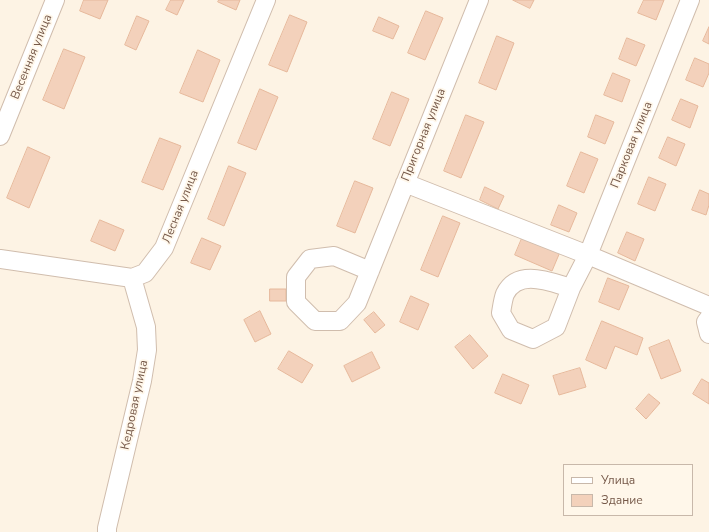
<!DOCTYPE html>
<meta charset="utf-8">
<style>
body{margin:0}
#map{position:relative;width:709px;height:532px;overflow:hidden;background:#fdf3e4;font-family:"Nunito Sans",sans-serif}
canvas{display:block}
.legend{position:absolute;left:563px;top:464px;width:130px;height:52px;box-sizing:border-box;background:#fff7ea;border:1px solid #c8b8aa;margin:0;padding:5px 7px;list-style:none;font-size:12px;color:#765949}
.legend li{display:flex;align-items:center;gap:8px;height:20px}
.legend b{width:20px;border:1px solid #c8b8aa}
</style>
<div id="map">
<canvas width="709" height="532"></canvas>
<ul class="legend">
<li><b style="height:5px;background:#fff"></b>Улица</li>
<li><b style="height:11px;background:#f3d1bb"></b>Здание</li>
</ul>
</div>
<script>
const ctx = document.querySelector('canvas').getContext('2d');
ctx.lineJoin = 'round';
function fill(path, color) {
  ctx.fillStyle = color;
  ctx.fill(path, 'evenodd');
}
function strokePath(path, color, width, dash) {
  ctx.strokeStyle = color;
  ctx.lineWidth = width;
  ctx.lineCap = dash ? 'butt' : 'round';
  ctx.setLineDash(dash || []);
  ctx.stroke(path);
}
function write(font, color, halo, rows, align = 'center') {
  ctx.font = font + ' "Nunito Sans",sans-serif';
  ctx.lineWidth = 3.5;
  ctx.setLineDash([]);
  ctx.textBaseline = 'middle';
  ctx.strokeStyle = halo;
  ctx.fillStyle = color;
  for (const [text, x, y, turn = 0] of rows) {
    ctx.save();
    ctx.translate(x, y);
    ctx.rotate((+turn || 0) * Math.PI / 180);
    ctx.textAlign = isNaN(turn) ? turn : align;
    if (halo) ctx.strokeText(text, 0, 0);
    ctx.fillText(text, 0, 0);
    ctx.restore();
  }
}
const building = new Path2D(`
 M84,0H108L100,19L80,11Z
 M171,0H184L177,15L166,10Z
 M219,0H240L236,10L218,2Z
 M513,0H534L530,8Z
 M644,0H664L656,20L638,13Z
 M426,11L443,18L425,60L408,53Z
 M290,15L307,22L287,72L269,65Z
 M137,16L149,21L136,50L125,45Z
 M379,17L399,26L393,39L373,31Z
 M709,27V44L703,41Z
 M497,36L514,43L496,90L479,83Z
 M627,38L645,45L636,66L619,59Z
 M64,49L85,57L64,109L43,100Z
 M198,50L220,60L203,102L180,93Z
 M695,58L709,64V73L703,87L686,80Z
 M613,73L630,80L622,102L604,95Z
 M260,89L278,97L256,150L238,143Z
 M392,92L409,99L390,146L373,139Z
 M681,99L698,106L690,128L672,120Z
 M466,115L484,122L461,178L444,171Z
 M596,115L614,122L605,144L588,137Z
 M668,137L685,144L676,166L659,158Z
 M160,138L181,146L163,190L142,182Z
 M28,147L50,157L29,208L7,198Z
 M581,152L598,159L584,193L567,186Z
 M229,166L246,173L224,226L208,219Z
 M649,177L666,184L655,211L638,204Z
 M355,181L373,188L355,233L337,226Z
 M485,187L504,196L498,209L480,200Z
 M700,190L709,194V205L706,215L692,210Z
 M559,205L577,213L569,232L551,225Z
 M443,216L460,223L438,277L421,270Z
 M100,220L124,230L115,251L91,241Z
 M627,232L644,239L635,261L618,253Z
 M523,236L560,252L552,271L515,255Z
 M202,238L221,246L210,270L191,263Z
 M608,278L629,286L619,310L599,302Z
 M270,289H286V301H270Z
 M411,296L429,304L418,330L400,322Z
 M260,311L271,334L255,342L244,320Z
 M374,312L385,325L375,333L364,320Z
 M602,321L643,338L637,355L615,346L606,369L586,360Z
 M470,335L488,356L473,369L455,347Z
 M669,340L681,371L661,379L649,348Z
 M289,351L313,365L302,383L278,369Z
 M372,352L380,368L352,382L344,366Z
 M580,368L586,387L559,395L553,376Z
 M503,374L529,385L521,404L495,393Z
 M702,379L709,383V404L693,394Z
 M649,394L660,403L646,419L636,409Z`);
const minor = new Path2D(`
 M0,136L55,0
 M405,183L588,255L709,306
 M0,259L132,278L145,273L164,248L266,0
 M370,271L334,256L310,259L296,277V302L315,321H340L357,303L479,0
 M571,288C550,282 518,268 505,294C503,299 502,307 501,313L511,330L533,339L556,327L571,288L588,255L690,0
 M709,318L706,322L709,334
 M107,532V528L142,381L147,350L146,327L132,278`);
const streetNames = [
 ["Весенняя улица",32,57,-68],
 ["Пригорная улица",424,135,-68],
 ["Парковая улица",632,145,-68],
 ["Лесная улица",181,207,-68],
 ["Кедровая улица",135,405,-78]
];
fill(building, '#f3d1bb');
strokePath(building, '#e6b89b', 1);
strokePath(minor, '#d0bdad', 20);
strokePath(minor, '#fff', 18);
write('12px', '#765949', '#fff7ea', streetNames);
</script>
